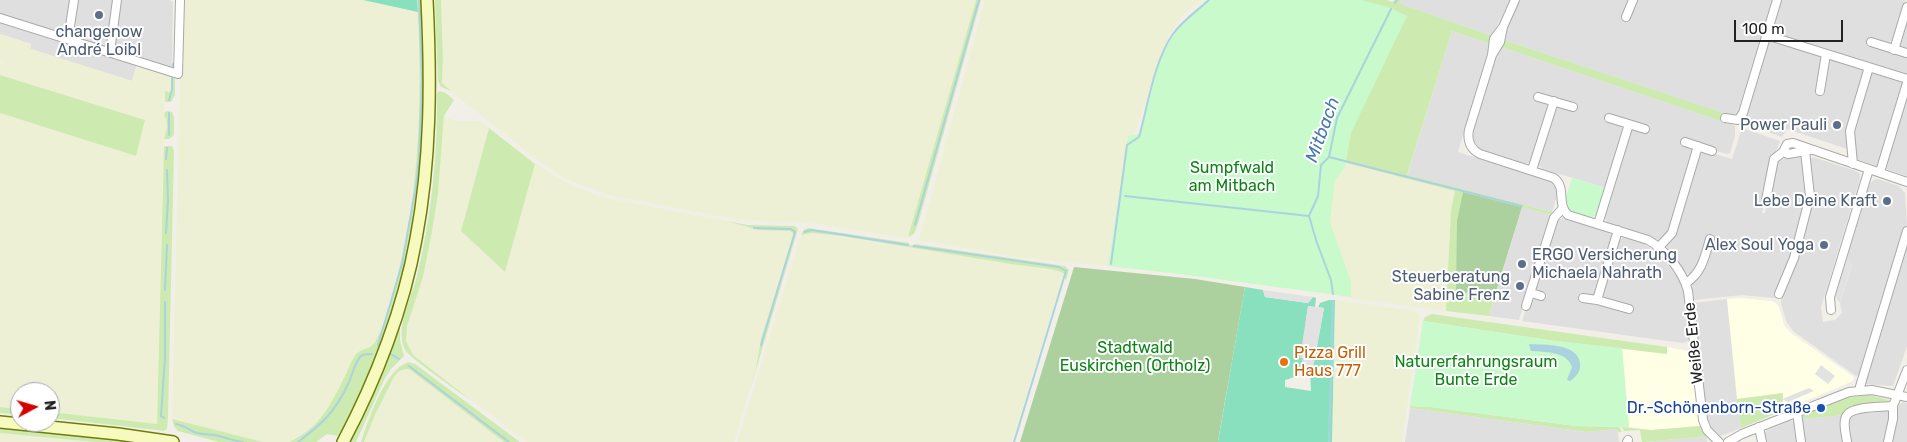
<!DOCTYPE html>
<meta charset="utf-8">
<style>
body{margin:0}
#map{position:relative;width:1907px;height:442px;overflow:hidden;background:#f2efe9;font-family:Rubik,sans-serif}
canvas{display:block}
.north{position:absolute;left:10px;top:382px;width:50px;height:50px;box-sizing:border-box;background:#fff;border:1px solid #a7a7a7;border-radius:50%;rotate:84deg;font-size:14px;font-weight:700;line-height:20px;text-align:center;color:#222}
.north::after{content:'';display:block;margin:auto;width:18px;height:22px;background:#d40000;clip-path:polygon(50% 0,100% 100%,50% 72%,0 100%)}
.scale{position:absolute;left:1734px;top:20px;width:109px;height:22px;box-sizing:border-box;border:2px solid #222;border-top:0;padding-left:6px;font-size:15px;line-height:18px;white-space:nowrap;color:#222;-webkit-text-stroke:4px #fff;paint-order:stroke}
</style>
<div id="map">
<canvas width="1907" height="442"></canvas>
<div class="north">N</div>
<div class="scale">100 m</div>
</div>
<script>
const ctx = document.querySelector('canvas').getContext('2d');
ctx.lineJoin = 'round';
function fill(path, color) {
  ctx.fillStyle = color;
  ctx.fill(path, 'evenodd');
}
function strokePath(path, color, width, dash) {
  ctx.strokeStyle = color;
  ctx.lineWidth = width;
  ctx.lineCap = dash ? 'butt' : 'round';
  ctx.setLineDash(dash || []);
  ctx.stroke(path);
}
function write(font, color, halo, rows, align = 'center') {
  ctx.font = font + ' Rubik,sans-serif';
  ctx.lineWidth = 4;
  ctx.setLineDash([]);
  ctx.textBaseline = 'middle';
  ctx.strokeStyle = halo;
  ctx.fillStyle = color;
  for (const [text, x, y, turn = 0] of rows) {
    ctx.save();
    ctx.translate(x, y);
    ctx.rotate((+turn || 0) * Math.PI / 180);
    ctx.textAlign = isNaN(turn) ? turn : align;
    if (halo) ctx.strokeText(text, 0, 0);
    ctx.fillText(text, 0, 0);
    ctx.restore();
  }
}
const residential = new Path2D(`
 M0,0H71L65,34L0,15Z
 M76,0H114L108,49L72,38Z
 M119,0H169L173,2L172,68L112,50Z
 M1400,0H1510L1492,36L1397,3Z
 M1520,0H1772L1738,112L1731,116L1504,40L1506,30Z
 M1781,0H1905L1893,43L1884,45L1904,51L1898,45L1907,17V77L1774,35L1772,31Z
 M0,22L137,64L132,81L30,49L31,44L0,34Z
 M1452,31L1490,44L1458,152L1552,182L1556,187L1558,193L1552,212L1407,176Z
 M1773,38L1820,54L1828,62L1832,59L1863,68L1865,72L1848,131L1850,150L1787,129L1782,137L1746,125L1744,121L1769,41Z
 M1501,47L1735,126V136L1730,153L1727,154L1713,150L1691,147L1693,151L1669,230L1662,239L1656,240L1645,234L1607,222L1604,217L1630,131L1637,130L1620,125L1623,130L1606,188L1543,169L1538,165L1554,109L1560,107L1545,102L1548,108L1530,163H1524L1480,149L1474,142L1473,131L1496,57Z
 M1875,72L1901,81L1903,85L1880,163L1877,166L1856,159L1852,131L1870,74Z
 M1907,90V176L1886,169L1885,165Z
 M1745,129L1780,141L1772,161L1762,213H1765L1766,208L1776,160L1802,157L1803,159L1808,196L1792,258L1777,295L1774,298L1742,295L1694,300L1692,285L1704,268L1700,267L1691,276L1688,275L1668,251L1666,245L1699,155L1706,151L1732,159L1741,131Z
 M1813,157L1856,171L1860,174V179L1821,307L1823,322L1835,320L1842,313L1840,303L1852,265L1847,258L1870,183L1874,180L1878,179L1899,186L1905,193L1907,224L1861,374L1856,376L1793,331L1787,323L1781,304V294L1812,196L1808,162Z
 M1522,207L1552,215L1519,320L1489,316Z
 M1562,218L1608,232L1613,237L1596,293L1591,296L1604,298L1603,292L1619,241L1621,238H1626L1641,242L1658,253L1676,275L1683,287L1689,338L1687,342L1682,343L1522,321L1526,308H1529L1533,300L1538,298L1545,300L1547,295L1538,292L1536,285L1555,223Z
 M1907,238V346L1893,386L1862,384Z
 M1727,299L1741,428L1721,436L1711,427L1707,419L1694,303Z
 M1903,402L1907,403V442H1890L1898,405Z
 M1410,408L1586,432L1618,429L1619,442H1405Z
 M1889,410L1891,418L1886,442H1849L1847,421L1855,412Z
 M1845,415V442H1803L1801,419Z
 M1789,421H1795L1799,442H1764L1763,435L1766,431Z
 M1707,436V442H1645Z`);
const education = new Path2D(`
 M1741,298L1771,301L1776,303L1779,307L1784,325L1791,333L1854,377L1853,381L1782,411L1783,393L1737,399L1727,299Z
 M1667,347L1688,351L1691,355L1700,426L1651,430L1629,427L1622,348L1667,354Z`);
const farmland = new Path2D(`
 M182,0H363L418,12L420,89L417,155L407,232L393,291L379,336L373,345L356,354L326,413L318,422L289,442H263L172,419Z
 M441,0H976L912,225L908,237L905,238L813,223L739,220L608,195L564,178L536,159L444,86L442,81L443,36Z
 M985,0H1202L1184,14L1169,35L1134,136H1128L1108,266L1024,258L919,240Z
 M0,34L31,44V49L132,81L137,64L172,75L171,93L165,92L164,117H166L167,127L164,137L157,424L50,412V392H20V409L0,407V113L135,155L145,120L0,75V64L4,62L0,61Z
 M444,116L455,121H480L489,128L461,231L505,272L535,163L567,183L601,197L726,221L759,230H783L794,233L761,339L756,368L734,442H526L413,355L408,347L405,334L423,277L432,232L438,194Z
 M1331,159L1456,191L1451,210L1446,311L1336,296L1320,196Z
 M812,233L1050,269L1064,274L1012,442H737L801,235Z
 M1335,300L1415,311L1420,315L1402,442H1332Z
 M403,369H409L504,442H364L375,415L394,377L397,372Z
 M0,433H6L95,442H0Z`);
const grass = new Path2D(`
 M417,0H423L425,51L423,146L411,243L397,299L371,372L338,436L327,434L316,442H289C322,426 330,405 346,374C349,368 352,359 356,354C361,349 371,349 375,342C385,326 390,303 395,285C420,192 423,96 417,0Z
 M435,0H441L443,57L442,83L451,91L441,87L438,81Z
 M976,0H981L918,224L914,234L908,237Z
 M1318,0H1386L1393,2L1394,0H1400L1398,3L1492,36L1490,44L1452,31L1407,175L1552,212V215L1463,192L1456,291L1495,295L1489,316L1446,311L1451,210L1455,191L1331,159L1391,9Z
 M1504,40L1726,114L1724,120L1735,126L1501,47Z
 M0,75L145,120L136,156L0,113Z
 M172,75L175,77V95L171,102H165V91L171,93Z
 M439,91L446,93L454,100L444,116L438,194L432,232L423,277L407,326L406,341L413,355L472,401C460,393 410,358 405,350C395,329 410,300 416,280C431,219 438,156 437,94Z
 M168,111L172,112L174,117V135L169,139H164L167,127L166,118L164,117L165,112Z
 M489,128L535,164L505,272L461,231Z
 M164,146H172L174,151L168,417L167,429L164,431L157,430L50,418V412L157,424Z
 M726,221L748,225L795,226L798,229L747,400L756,368L761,339L794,234L790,231L759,230Z
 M808,228L909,243L910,246L915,244L1065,266L1069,270L1066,281L1064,274L1061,272L1050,269L1011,264L841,236L812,233L801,235L804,230Z
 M1432,314L1667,347V354L1555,341L1423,321L1425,317Z
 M400,322V340L404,356L391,369L385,378L356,442H349Z
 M408,362L415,364L520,442H504L409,369C402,369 398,371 394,377L375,415L364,442H361C369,419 384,371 408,362Z
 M1783,393L1782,411L1741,428L1737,399Z
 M1870,395L1890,400L1889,403L1845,415L1801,419L1804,415L1844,398Z
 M1410,406L1431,407L1576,426L1619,427L1622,432H1618L1617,429L1586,432L1410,408Z
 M0,407L20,409V415L0,413Z
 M172,419L263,442H219L178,431L174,426Z
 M0,426L146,442H95L0,433Z
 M1700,426L1707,436L1645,442H1642L1640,430L1624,431L1622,427L1651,430Z`);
const forest = new Path2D(`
 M1463,192L1522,207L1495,295L1456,292L1457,221Z
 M1074,267L1195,279L1245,287L1218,441L1219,442H1020Z`);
const park = new Path2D(`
 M1206,0H1361L1388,7L1407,16L1351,133L1345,167L1335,180L1330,222L1351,282V297L1180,274L1108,266L1128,136L1140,134L1160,59L1179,25Z
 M1572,178L1606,188L1597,215C1589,220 1575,214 1568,208L1566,197Z
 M1423,321L1555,341L1622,348L1629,427L1576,426L1431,407L1410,406Z`);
const pitch = new Path2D(`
 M363,0H417L418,12Z
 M1245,287L1263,290L1265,297L1308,303L1313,297L1316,298L1315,307L1308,306L1301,358H1303C1302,371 1298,377 1285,380V387L1311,391L1310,368H1313L1324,308L1318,307L1320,303L1329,300H1335L1332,442H1218Z`);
const parking = new Path2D(`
 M1847,258L1852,264L1840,303L1835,297Z
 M1263,290L1313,297L1308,303L1265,297Z
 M1308,306L1324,308L1313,368L1302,367L1303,358H1300Z
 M1821,365L1835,376L1828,384L1815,374Z
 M1809,388L1814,391L1788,402L1782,399Z`);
const water = new Path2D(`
 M1529,344C1544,345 1579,343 1580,364C1581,371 1576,377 1570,381L1567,380L1572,367C1567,351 1545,352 1531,351Z`);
const stream = new Path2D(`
 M1395,3L1397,0
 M173,66V64
 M169,100L172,89V78
 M169,135V113
 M1329,157L1522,206
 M166,159L167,148
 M1125,196L1309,216
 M915,225L979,0
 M754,228L791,229L795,232L761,345
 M804,232L811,230L825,232L908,245
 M166,233L168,200L167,170
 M914,246L1059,267L1066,271L1014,442
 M1111,264L1127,145L1139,137C1148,105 1154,61 1173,34C1182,21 1197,11 1209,0
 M165,290L167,245
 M1333,294L1331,280L1317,243L1309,216L1318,196L1321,165L1329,157L1337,118L1391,9
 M378,345L402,264L416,186L419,158L422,78L419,0
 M389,353L399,359
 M409,366L509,442
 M164,418L161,416L165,357V302
 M176,424C183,425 188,429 194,432C202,435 211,434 219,436C227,438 234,441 243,442
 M298,442C323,423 336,411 349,382C352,375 354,367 358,360C361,354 366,354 372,354
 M1329,442L1333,301`);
const street = new Path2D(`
 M1515,0L1503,27L1494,39L1492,55L1469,130C1467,140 1470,149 1480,154L1554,178C1567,188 1556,204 1568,215L1648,240C1666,250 1683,272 1688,291L1703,420L1707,430L1719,442
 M1626,17L1633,0
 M0,18L178,74L180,0
 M1766,35L1907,79
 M68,39L74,0
 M1871,42L1906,53
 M1894,50L1907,7
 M110,52L117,0
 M1492,55L1500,42L1503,27
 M1820,91L1826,54
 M1538,97L1573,107
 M1609,118L1645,129
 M1725,118L1738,120L1743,113L1777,0
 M1685,142L1712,151
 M1811,150L1788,154L1783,152L1787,144L1793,143L1907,182
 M1853,164L1850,131L1869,67
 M1532,170L1554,101
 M1880,172L1907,83
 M1766,200L1774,159L1783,152
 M1598,224L1629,124
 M1659,247L1672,233L1698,146
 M1686,283C1702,273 1705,256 1710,239
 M1531,293L1541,296
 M1779,294L1794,258L1810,196L1805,151
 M1583,298L1597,300L1629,309
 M1597,300L1618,230
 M1526,306L1554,218L1563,208
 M1831,310L1830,297L1869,169
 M1859,390L1907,231
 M1797,412L1801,442
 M1759,427L1762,442
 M1627,442L1628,440
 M1728,442L1742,434L1849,392L1872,390L1907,397
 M1847,442C1846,434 1842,421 1847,415C1853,406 1883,407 1893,406
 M1888,442L1893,419V406L1907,370`);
const secondary = new Path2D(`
 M0,422L118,434L173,442
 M343,442C376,380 404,307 416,239C431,160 431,80 427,0`);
const markers = [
 [99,15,5,"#5c6f8a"],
 [1837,125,5,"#5c6f8a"],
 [1887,201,5,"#5c6f8a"],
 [1824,245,5,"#5c6f8a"],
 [1522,264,5,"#5c6f8a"],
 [1520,286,5,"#5c6f8a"],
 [1284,362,5,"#e8710a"],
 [1821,408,5,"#1a4fb4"]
];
const serviceNames = [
 ["changenow",99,32,"center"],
 ["André Loibl",99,50,"center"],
 ["Power Pauli",1827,125],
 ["Lebe Deine Kraft",1877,201],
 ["Alex Soul Yoga",1814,245],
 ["ERGO Versicherung",1532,255,"left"],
 ["Michaela Nahrath",1532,273,"left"],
 ["Steuerberatung",1510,277],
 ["Sabine Frenz",1510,295]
];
const parkNames = [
 ["Sumpfwald",1232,168],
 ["am Mitbach",1232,186],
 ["Stadtwald",1135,348],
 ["Euskirchen (Ortholz)",1135,366],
 ["Naturerfahrungsraum",1476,362],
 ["Bunte Erde",1476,380]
];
const streetNames = [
 ["Weiße Erde",1694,343,-96]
];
const foodNames = [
 ["Pizza Grill",1294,353],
 ["Haus 777",1294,371]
];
const transitNames = [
 ["Dr.-Schönenborn-Straße",1811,408]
];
const waterNames = [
 ["Mitbach",1323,130,-70]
];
fill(residential, '#e0dfdf');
fill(education, '#ffffe5');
fill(farmland, '#eef0d5');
fill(grass, '#cdebb0');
fill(forest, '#add19e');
fill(park, '#c8facc');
fill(pitch, '#88e0be');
fill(parking, '#e2e2e2');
fill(water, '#aad3df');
strokePath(stream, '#aad3df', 2);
strokePath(street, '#a9a9a9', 10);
strokePath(secondary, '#707d05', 14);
strokePath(street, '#fff', 8);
strokePath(secondary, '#f7fabf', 11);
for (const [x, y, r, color] of markers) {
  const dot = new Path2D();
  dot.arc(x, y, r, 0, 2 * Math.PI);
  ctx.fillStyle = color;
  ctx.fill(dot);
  strokePath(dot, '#fff', 2);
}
write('16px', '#4e5e75', '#fff', serviceNames, 'right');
write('16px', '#0c8416', '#fff', parkNames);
write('16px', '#222', '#fff', streetNames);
write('16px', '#c56008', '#fff', foodNames, 'left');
write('16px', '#164399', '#fff', transitNames, 'right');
write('italic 18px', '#4a7aab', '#fff', waterNames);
</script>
